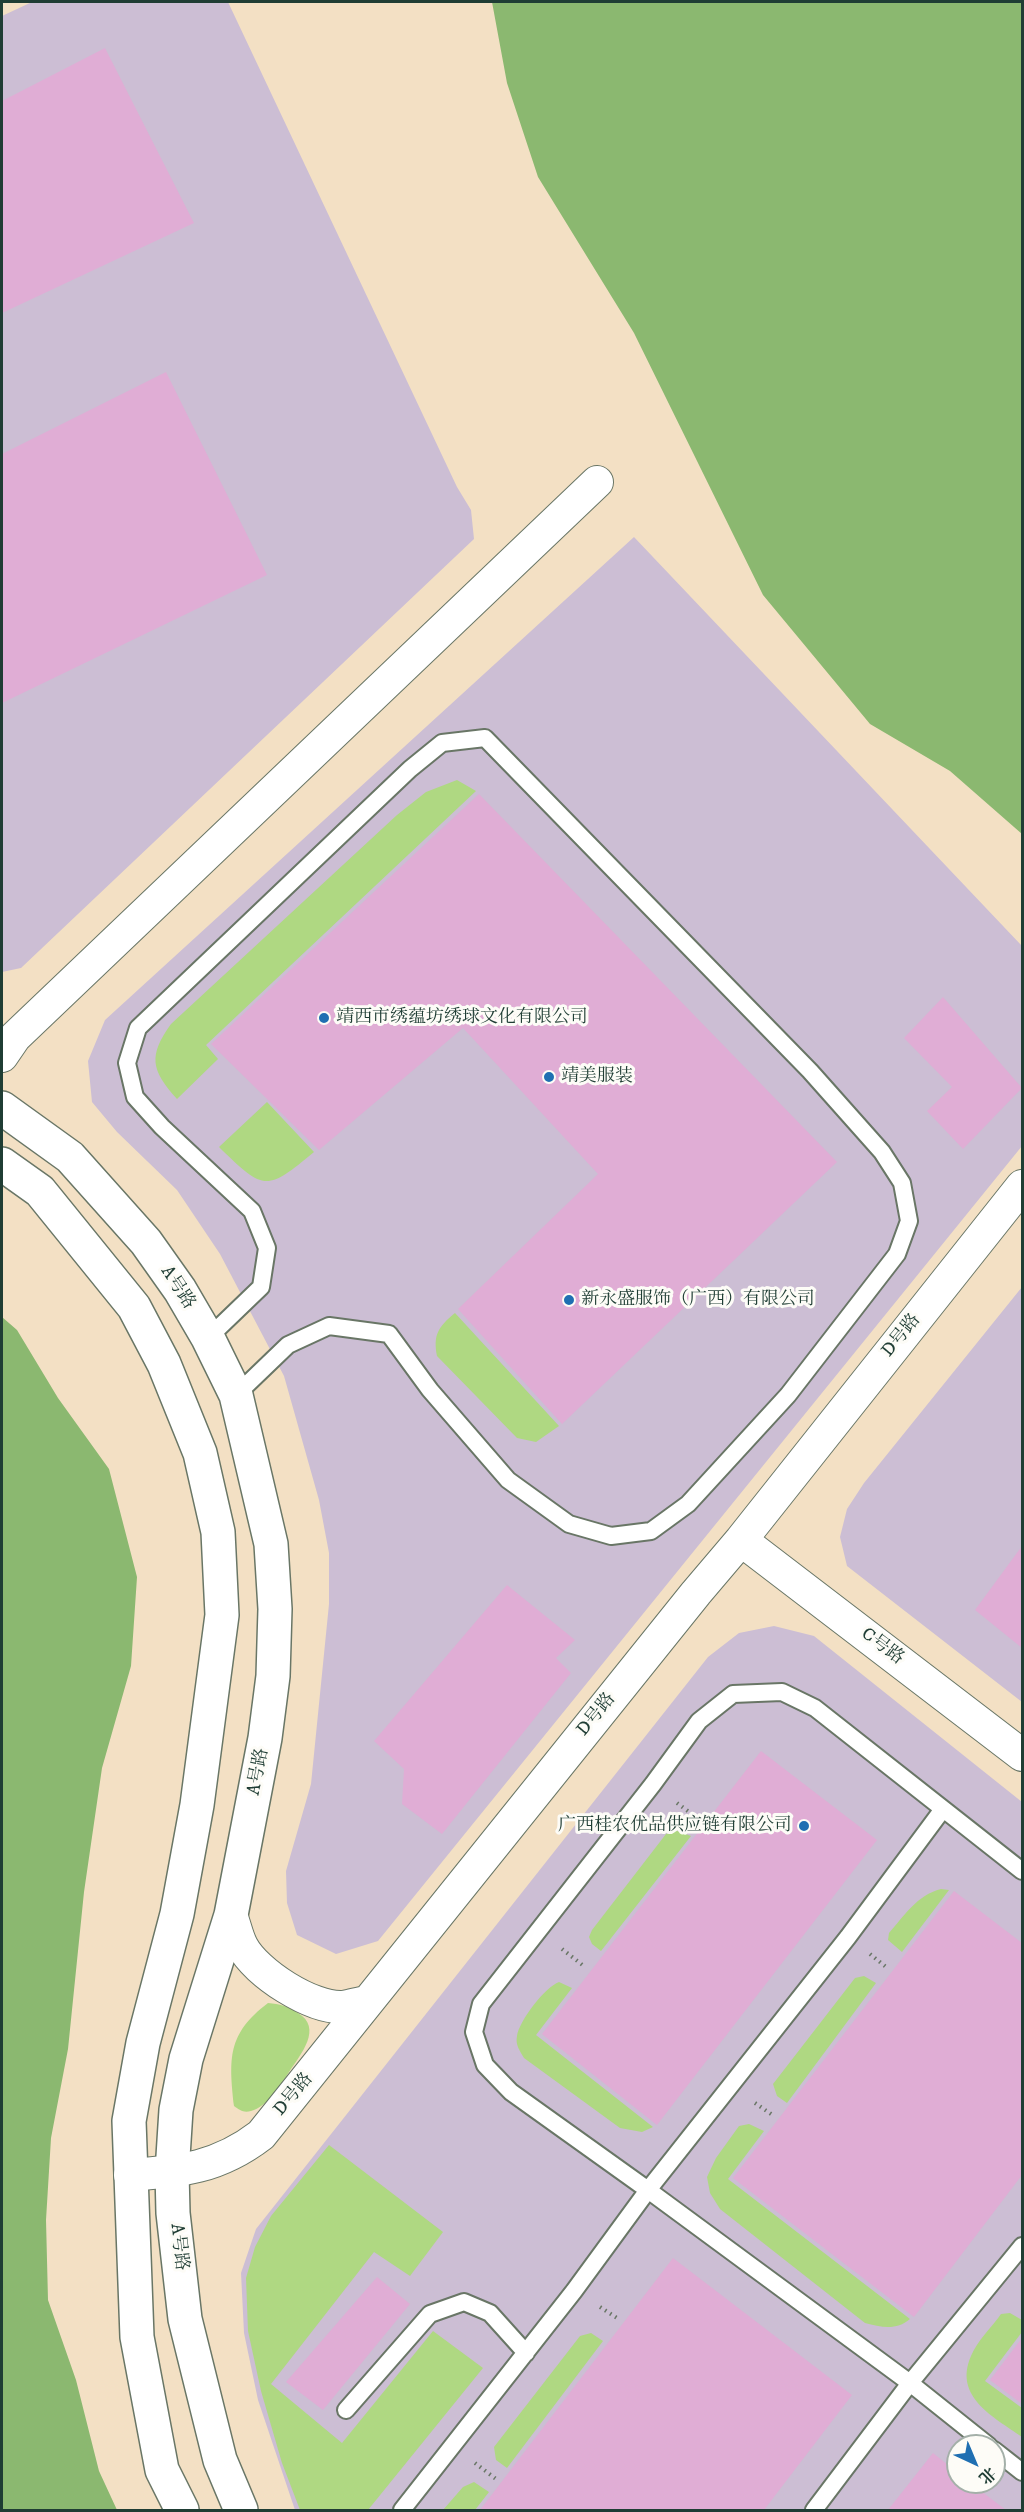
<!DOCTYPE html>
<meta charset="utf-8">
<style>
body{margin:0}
#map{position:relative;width:1024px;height:2512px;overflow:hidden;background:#f3e0c4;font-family:"IM FELL DW Pica","Noto Serif SC",serif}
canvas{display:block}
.frame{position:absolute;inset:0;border:3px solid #1f3d34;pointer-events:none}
.north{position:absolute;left:946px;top:2434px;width:60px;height:60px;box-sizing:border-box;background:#fdfcf7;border:2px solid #a4b0a9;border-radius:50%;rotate:136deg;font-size:16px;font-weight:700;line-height:24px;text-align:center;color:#1f3d34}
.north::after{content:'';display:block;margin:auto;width:21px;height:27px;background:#1f6fb2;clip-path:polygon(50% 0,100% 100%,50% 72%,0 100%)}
</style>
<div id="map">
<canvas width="1024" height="2512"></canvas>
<div class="frame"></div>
<div class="north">北</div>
</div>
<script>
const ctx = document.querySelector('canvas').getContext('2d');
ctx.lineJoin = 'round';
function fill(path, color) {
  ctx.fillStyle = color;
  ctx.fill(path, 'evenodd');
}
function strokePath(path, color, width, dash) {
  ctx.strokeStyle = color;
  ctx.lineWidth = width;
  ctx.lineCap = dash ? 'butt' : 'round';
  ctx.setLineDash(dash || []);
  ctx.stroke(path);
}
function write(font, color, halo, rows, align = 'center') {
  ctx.font = font + ' "IM FELL DW Pica","Noto Serif SC",serif';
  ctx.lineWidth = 6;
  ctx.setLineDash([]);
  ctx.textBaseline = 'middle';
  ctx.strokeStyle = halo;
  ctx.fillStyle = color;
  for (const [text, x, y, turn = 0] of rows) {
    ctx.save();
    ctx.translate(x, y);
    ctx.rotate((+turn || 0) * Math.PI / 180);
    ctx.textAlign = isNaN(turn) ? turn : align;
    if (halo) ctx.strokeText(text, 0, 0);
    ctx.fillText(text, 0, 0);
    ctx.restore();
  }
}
const industrial = new Path2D(`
 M32,2H228L457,487L471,510L474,539L21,968L2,972V16Z
 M634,537L1022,946V1146L378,1941L336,1954L297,1935L287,1903L286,1871L311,1784L329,1604V1553L319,1500L284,1376L220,1254L177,1190L117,1132L92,1102L88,1061L105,1020Z
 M1022,1287V1702L847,1566L840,1537L847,1509L864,1483Z
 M774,1626L814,1636L1022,1802V2510H295L258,2400L244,2333L241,2273L256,2229L708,1657L739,1633ZM958,2446H994V2482H958Z`);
const green = new Path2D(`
 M457,780L476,791L206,1045L218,1059L177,1099C151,1070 148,1056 171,1024L397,815L426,792Z
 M267,1102L314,1152C266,1192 264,1191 219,1147Z
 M455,1313L559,1426L536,1442L517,1438L437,1356C433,1335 438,1327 455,1313Z
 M675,1830L691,1836L601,1951L592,1944L589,1937L592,1930L666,1834Z
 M941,1889L949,1890L902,1952L888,1940L889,1933C904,1916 917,1895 941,1889Z
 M864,1976L876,1983L787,2103L777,2096L773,2084L855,1978Z
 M559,1982L572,1988L536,2035L653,2127L642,2132L620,2128L524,2058C520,2051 515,2045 517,2036C519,2021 545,1987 559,1982Z
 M268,2003C280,2004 287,2006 298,2013C323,2028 301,2054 289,2072C281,2085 267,2107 251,2111C243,2113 240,2110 234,2106C229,2059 227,2034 268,2003Z
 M749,2124L764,2131L728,2179L910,2319C896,2331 881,2327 865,2323L720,2209L710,2193L707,2177L716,2158L739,2126Z
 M329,2145L443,2232L410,2276L374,2252L271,2384L342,2443L433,2331L483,2368L368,2510H300L282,2463L261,2391L248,2331L246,2278L255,2247L271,2216Z
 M1010,2313L1022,2320V2332L985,2381L1022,2408V2437C994,2417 953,2397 971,2356C977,2341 992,2327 1001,2314Z
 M591,2333L603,2341L507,2468L496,2460L494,2447L580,2336Z
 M474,2482L489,2492L475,2510H443L463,2487Z`);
const forest = new Path2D(`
 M492,2H1022V834L950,771L870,724L763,595L634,333L538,177L507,83Z
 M2,1317L17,1330L58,1398L109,1469L137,1577L131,1666L102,1768L84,1892L68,2049L51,2138L46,2220L48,2300L76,2380L99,2471L117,2510H2Z`);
const building = new Path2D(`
 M105,48L194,223L2,313V101Z
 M166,372L267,575L2,703V454Z
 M479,794L837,1162L562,1424L458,1309L598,1174L463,1028L319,1150L211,1044Z
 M943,997L1022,1088L963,1149L927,1111L952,1087L904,1038Z
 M1022,1546V1648L975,1610Z
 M507,1585L575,1640L556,1658L571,1673L442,1834L402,1804L404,1769L374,1741Z
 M761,1751L877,1840L657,2125L542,2034Z
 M954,1891L1022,1943V2175L914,2317L733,2178Z
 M673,2258L852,2395L764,2510H480Z
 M377,2277L410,2304L323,2410L286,2382Z
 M1022,2338V2404L990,2380Z
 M933,2453L958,2473V2482H969L1006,2510H888Z`);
const path = new Path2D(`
 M677,1803L700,1820
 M562,1949L585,1967
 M870,1954L886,1967
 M755,2103L774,2116
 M600,2307L617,2318
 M475,2463L496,2479`);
const service = new Path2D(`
 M208,1338L261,1287L267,1248L252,1211L162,1127L135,1097L127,1063L138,1028L410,769L442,743L485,738L810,1071L882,1152L902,1183L909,1221L897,1254L788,1395L688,1504L651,1531L611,1536L569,1524L508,1480L430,1390L389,1334L329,1326L288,1345L236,1395
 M943,1809L848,1937L648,2190L910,2383L989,2446
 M346,2410L430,2314L464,2302L490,2313L526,2353
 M994,2450L1022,2472
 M402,2510L574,2291L648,2190L511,2092L485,2065L474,2032L481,2004L653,1784L699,1721L733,1694L782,1692L815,1708L1022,1871
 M814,2510L910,2383L1022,2246`);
const minor = new Path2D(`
 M2,1056L15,1037L597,482
 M741,1540L1022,1755
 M231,1915C235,1925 237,1937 242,1946C256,1973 312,2009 343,2007C351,2006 359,2003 366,2002
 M130,2175C182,2171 218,2168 261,2135L696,1593L741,1540L1022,1186`);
const tertiary = new Path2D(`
 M2,1108L70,1157L146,1242L180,1290L208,1338L236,1395L271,1544L275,1609L273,1676L265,1738L231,1915L186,2059L176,2110L172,2172L173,2213L185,2319L220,2460L241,2510
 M2,1164L40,1191L134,1307L164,1364L200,1453L218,1532L222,1615L197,1805L177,1914L143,2043L129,2121L137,2337L162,2470L182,2510`);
const markers = [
 [324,1018,6,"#1f6fb2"],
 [549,1077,6,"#1f6fb2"],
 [569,1300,6,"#1f6fb2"],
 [804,1826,6,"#1f6fb2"]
];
const poiNames = [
 ["靖西市绣蕴坊绣球文化有限公司",336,1018],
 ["靖美服装",561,1077],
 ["新永盛服饰（广西）有限公司",581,1300],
 ["广西桂农优品供应链有限公司",792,1826,"right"]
];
const streetNames = [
 ["A号路",177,1288,57],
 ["D号路",902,1336,-51],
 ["C号路",882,1647,37],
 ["D号路",597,1715,-51],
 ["A号路",259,1772,-79],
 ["D号路",294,2095,-50],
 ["A号路",178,2247,83]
];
fill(industrial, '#ccbed4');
fill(green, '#afd882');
fill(forest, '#8bb870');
fill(building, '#e0add5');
strokePath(service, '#697666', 20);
strokePath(minor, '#697666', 34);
strokePath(tertiary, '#697666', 36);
strokePath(path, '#697666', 4, [1.5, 4.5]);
strokePath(service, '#fff', 16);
strokePath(minor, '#fff', 32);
strokePath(tertiary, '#fff', 33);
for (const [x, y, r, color] of markers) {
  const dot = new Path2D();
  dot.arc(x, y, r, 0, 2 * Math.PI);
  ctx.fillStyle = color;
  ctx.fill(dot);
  strokePath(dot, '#fdfcf7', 2);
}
write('18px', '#1f3d34', '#fdfcf7', poiNames, 'left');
write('18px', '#1f3d34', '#fdfcf7', streetNames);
</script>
